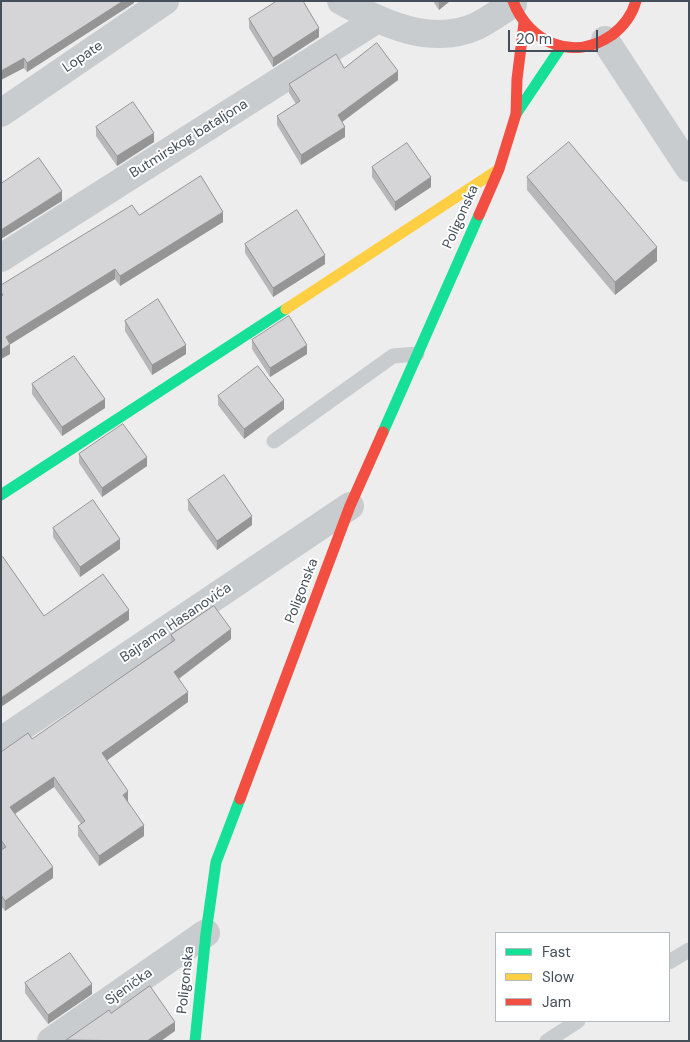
<!DOCTYPE html>
<meta charset="utf-8">
<style>
body{margin:0}
#map{position:relative;width:690px;height:1042px;overflow:hidden;background:#eeeded;font-family:"DM Sans",sans-serif}
canvas{display:block}
.frame{position:absolute;inset:0;border:2px solid #444f5a;pointer-events:none}
.legend{position:absolute;left:495px;top:932px;width:175px;height:90px;box-sizing:border-box;background:#fff;border:1px solid #b4b9bd;margin:0;padding:6px 9px;list-style:none;font-size:15px;color:#444f5a}
.legend li{display:flex;align-items:center;gap:10px;height:25px}
.legend b{width:25px;border:1px solid #b4b9bd}
.scale{position:absolute;left:508px;top:30px;width:90px;height:22px;box-sizing:border-box;border:2px solid #444f5a;border-top:0;padding-left:6px;font-size:15px;line-height:18px;white-space:nowrap;color:#444f5a;-webkit-text-stroke:4px #fff;paint-order:stroke}
</style>
<div id="map">
<canvas width="690" height="1042"></canvas>
<div class="frame"></div>
<ul class="legend">
<li><b style="height:6px;background:#16e098"></b>Fast</li>
<li><b style="height:6px;background:#ffcf43"></b>Slow</li>
<li><b style="height:6px;background:#f24e42"></b>Jam</li>
</ul>
<div class="scale">20 m</div>
</div>
<script>
const ctx = document.querySelector('canvas').getContext('2d');
ctx.lineJoin = 'round';
function strokePath(path, color, width, dash) {
  ctx.strokeStyle = color;
  ctx.lineWidth = width;
  ctx.lineCap = dash ? 'butt' : 'round';
  ctx.setLineDash(dash || []);
  ctx.stroke(path);
}
function fill(path, color) {
  ctx.fillStyle = color;
  ctx.fill(path, 'evenodd');
}
function write(font, color, halo, rows, align = 'center') {
  ctx.font = font + ' "DM Sans",sans-serif';
  ctx.lineWidth = 4;
  ctx.setLineDash([]);
  ctx.textBaseline = 'middle';
  ctx.strokeStyle = halo;
  ctx.fillStyle = color;
  for (const [text, x, y, turn = 0] of rows) {
    ctx.save();
    ctx.translate(x, y);
    ctx.rotate((+turn || 0) * Math.PI / 180);
    ctx.textAlign = isNaN(turn) ? turn : align;
    if (halo) ctx.strokeText(text, 0, 0);
    ctx.fillText(text, 0, 0);
    ctx.restore();
  }
}
const lane = new Path2D(`
 M274,441L393,356L417,354
 M669,962L689,950
 M547,1041L578,1021`);
const street = new Path2D(`
 M341,1C382,23 431,47 477,26C489,20 501,11 513,4
 M605,40L689,168
 M1,113L165,1
 M1,258L376,20
 M1,741L350,506
 M51,1041L206,933`);
const fast = new Path2D(`
 M516,114L561,47
 M383,432L479,215
 M1,495L286,309
 M195,1041L206,933L216,862L240,799`);
const slow = new Path2D(`
 M286,309L499,169`);
const jam = new Path2D(`
 M513,1C529,43 573,62 612,35C624,26 632,15 636,1
 M479,215L499,169L516,114L517,79L524,23
 M240,799L350,506L383,432`);
const wall = new Path2D(`
 M1,1H134V3L27,72L24,68Z
 M433,1H450L439,10Z
 M249,19L319,37L273,67L249,28Z
 M344,68L398,80L342,122L345,137L301,165L277,125V116L296,104L289,93V84Z
 M96,127L154,142L117,166L96,136Z
 M372,167L431,187L395,211L372,177Z
 M527,177L657,261L615,295L527,190Z
 M139,215L223,222L120,286L115,279L10,344V354L1,359V285Z
 M245,244L325,264L273,297L245,253Z
 M125,321L186,354L152,375L125,331Z
 M252,340L307,354L270,377L252,349Z
 M32,384L105,408L62,436L32,394Z
 M218,396L284,409L244,439L218,405Z
 M79,454L147,466L102,497L79,463Z
 M188,500L252,525L217,550L188,510Z
 M53,528L120,549L80,577L53,537Z
 M171,635L231,639L179,679L188,702L107,760L128,801L144,836L99,866L78,836V826L81,824L54,787L15,814L53,878L5,911L1,906V752L32,739L171,642Z
 M25,983L92,994L48,1024L25,993Z`);
const shadedWall = new Path2D(`
 M123,1H134V3L27,72V63Z
 M439,1H450L439,10Z
 M319,28V37L273,67V58Z
 M24,58V68L1,80V71Z
 M398,71V80L338,125V115Z
 M345,127V137L301,165V155Z
 M154,133V142L117,166V156Z
 M431,177V187L395,211V202Z
 M62,191V201L1,239V230Z
 M223,212V222L120,286V276Z
 M657,247V261L615,295V282Z
 M325,255V264L273,297V288Z
 M115,269V279L6,347V337Z
 M10,344V354L1,359V350Z
 M186,345V354L152,375V365Z
 M307,345V354L270,377V368Z
 M105,399V408L62,436V427Z
 M284,400V409L244,439V429Z
 M147,457V466L102,497V488Z
 M252,516V525L217,550V541Z
 M120,539V549L80,577V567Z
 M129,610V620L1,707V698Z
 M231,629V639L174,682V672Z
 M188,692V702L102,764V753Z
 M54,777V787L10,817V807Z
 M128,791V801L123,805V795Z
 M144,825V836L99,866V856Z
 M53,867V878L5,911V901Z
 M92,984V994L48,1024V1015Z
 M175,1022V1031L161,1041H147Z`);
const building = new Path2D(`
 M1,1H123L27,63L24,58L1,71Z
 M277,1H303L319,28L273,58L249,19Z
 M377,43L398,71L338,115L345,127L301,155L277,116L300,101L289,84L336,54L344,68Z
 M133,102L154,133L117,156L96,127Z
 M569,142L657,247L615,282L527,177Z
 M407,143L431,177L395,202L372,167Z
 M39,158L62,191L1,230V184Z
 M201,176L223,212L120,276L115,269L6,337L10,344L1,350V296L3,295L1,292V285L132,205L139,215Z
 M297,210L325,255L273,288L245,244Z
 M158,299L186,345L152,365L125,321Z
 M289,316L307,345L270,368L252,340Z
 M74,356L105,399L62,427L32,384Z
 M258,366L284,400L244,429L218,396Z
 M123,424L147,457L102,488L79,454Z
 M224,475L252,516L217,541L188,500Z
 M93,500L120,539L80,567L53,528Z
 M3,557L44,616L103,574L129,610L1,698V558Z
 M214,606L231,629L174,672L188,692L102,753L128,791L123,795L144,825L99,856L78,826L85,821L54,777L10,807L53,867L5,901L1,895V850L6,847L1,840V752L28,733L32,739L175,640L171,635Z
 M70,953L92,984L48,1015L25,983Z
 M150,986L175,1022L147,1041L66,1040L109,1010L111,1013Z`);
const streetNames = [
 ["Lopate",83,57,-34],
 ["Butmirskog bataljona",189,139,-32],
 ["Poligonska",461,217,-66],
 ["Poligonska",302,591,-69],
 ["Bajrama Hasanovića",176,623,-34],
 ["Poligonska",186,980,-84],
 ["Sjenička",129,987,-35]
];
strokePath(lane, '#c9ccce', 15);
strokePath(street, '#c9ccce', 28);
strokePath(fast, '#16e098', 11);
strokePath(slow, '#ffcf43', 11);
strokePath(jam, '#f24e42', 11);
fill(wall, '#b7b7b9');
fill(shadedWall, '#959596');
fill(building, '#d5d5d7');
strokePath(building, '#959596', 1);
write('14px', '#444f5a', '#fff', streetNames);
</script>
